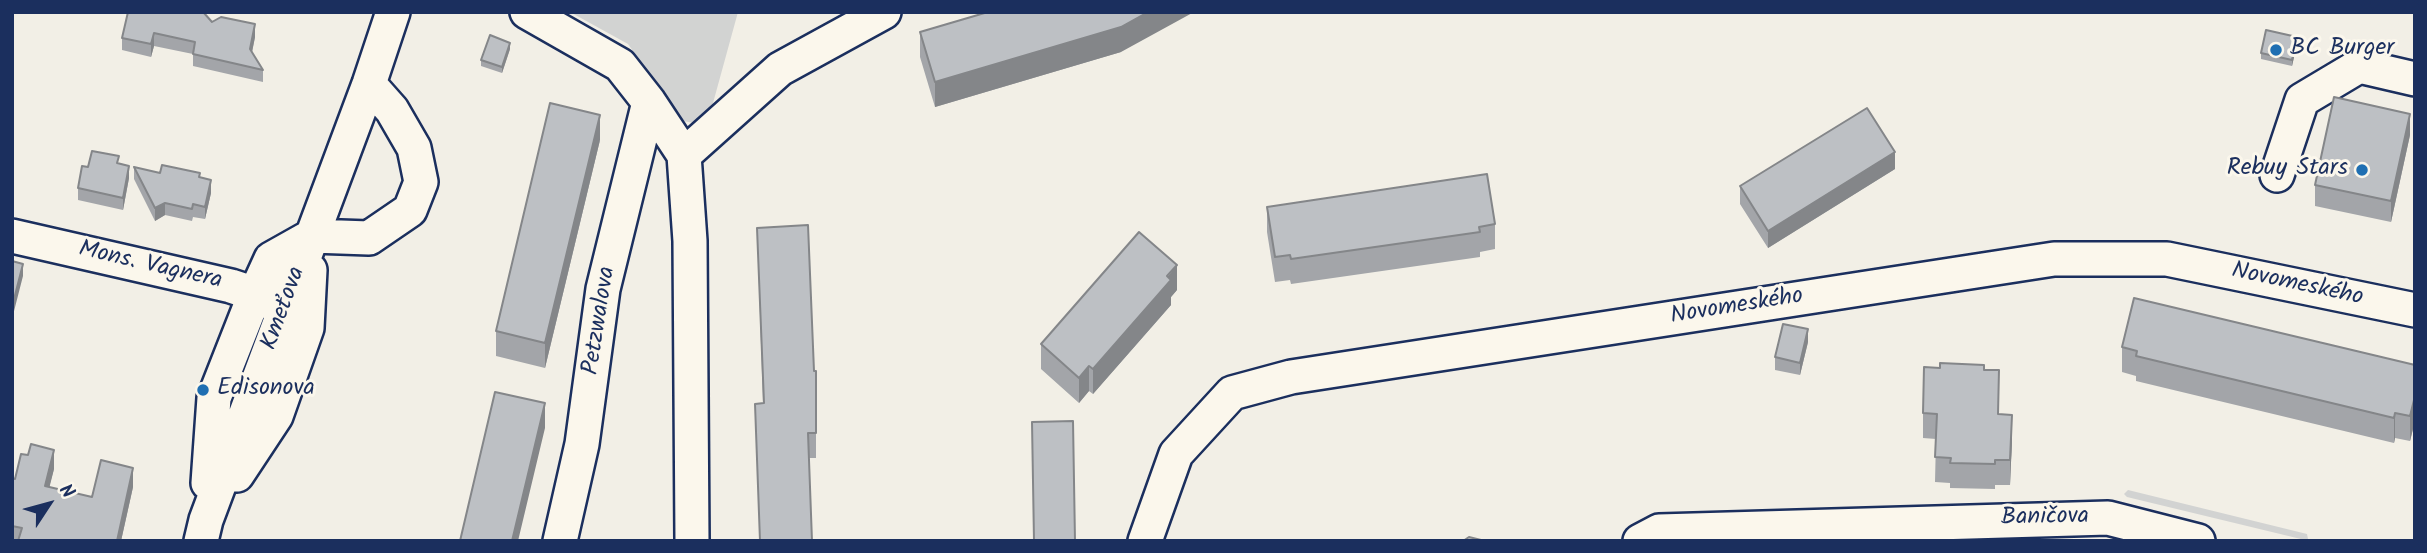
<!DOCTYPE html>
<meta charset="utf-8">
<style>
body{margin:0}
#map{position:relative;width:2427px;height:553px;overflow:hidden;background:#f2efe6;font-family:Kalam,sans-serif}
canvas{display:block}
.frame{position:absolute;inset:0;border:14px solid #1b2f5e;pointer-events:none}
.north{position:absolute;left:14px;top:469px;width:70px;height:70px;-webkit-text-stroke:5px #fbf7ec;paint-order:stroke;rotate:54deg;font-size:19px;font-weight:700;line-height:28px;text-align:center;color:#1b2f5e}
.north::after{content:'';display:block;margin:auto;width:24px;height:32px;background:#1b2f5e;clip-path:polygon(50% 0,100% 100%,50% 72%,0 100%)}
</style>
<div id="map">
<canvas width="2427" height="553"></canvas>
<div class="frame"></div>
<div class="north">N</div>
</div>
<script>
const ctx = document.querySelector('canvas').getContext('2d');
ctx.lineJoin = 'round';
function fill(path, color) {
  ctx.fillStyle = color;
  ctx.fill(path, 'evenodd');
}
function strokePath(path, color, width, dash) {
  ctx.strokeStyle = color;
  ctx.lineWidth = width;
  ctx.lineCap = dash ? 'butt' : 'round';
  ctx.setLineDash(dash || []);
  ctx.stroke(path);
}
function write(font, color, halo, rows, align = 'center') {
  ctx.font = font + ' Kalam,sans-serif';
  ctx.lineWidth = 6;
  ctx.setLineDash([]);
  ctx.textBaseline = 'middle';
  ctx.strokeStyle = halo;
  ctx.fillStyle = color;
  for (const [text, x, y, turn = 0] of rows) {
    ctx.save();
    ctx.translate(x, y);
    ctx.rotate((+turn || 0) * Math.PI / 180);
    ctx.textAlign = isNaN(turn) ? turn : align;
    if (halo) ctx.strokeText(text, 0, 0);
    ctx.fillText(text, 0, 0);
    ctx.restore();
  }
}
const green = new Path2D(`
 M570,12H738L710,114L695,123L682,121L628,44Z
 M2128,490L2307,534L2308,539L2305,540L2127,497L2124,494Z`);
const minor = new Path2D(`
 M527,12L620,65L649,102L684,155L690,241L692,541
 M684,155L780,69L884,12
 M2277,175L2302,100L2359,66L2415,79
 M12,236L231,286L255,294L273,304
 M312,236L369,238L410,210L421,182L414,148L392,110L369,84
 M237,475L276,416L307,328L310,270
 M208,483L214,398L255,294L271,259L312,236
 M201,541L206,520L369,84L393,12
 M560,541L582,444L603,289L649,102
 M1145,541L1176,454L1232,393L1291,377L2054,259H2167L2415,310
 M1640,541L1659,531L2108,518L2198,541`);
const wall = new Path2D(`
 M212,22L255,37L252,52L263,70V82L193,66V54L154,46L151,57L122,50V38Z
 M920,32L1121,52L935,107L920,57Z
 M2297,44L2292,66L2261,59V53Z
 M510,49L502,73L481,66V60Z
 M2410,135L2391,222L2315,206V185Z
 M600,140L545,368L496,356V331Z
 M119,163L129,178L123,210L78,200V188L88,167Z
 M134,167L160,173L200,178L211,193L205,219L193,217L192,221L165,215L155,221L134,179Z
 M1895,169L1768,248L1740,204V186Z
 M1267,207L1495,224V249L1480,252V257L1291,284L1290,280L1275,282L1267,232Z
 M757,228L814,371H816V458H809L812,541H760L755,404H763Z
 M1177,290L1171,297V305L1093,394L1089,391L1079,403L1041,369V344Z
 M1808,342L1800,375L1775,370V357Z
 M2122,347L2415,365V421L2410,441L2395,438L2394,443L2136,381V376L2122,372Z
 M1984,370L1999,414L2012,440L2010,485H1995V489L1950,488V483L1935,482L1936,439L1923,438V413Z
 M54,469L49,487L92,497L133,487L121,541H12V478L15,479Z`);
const shadedWall = new Path2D(`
 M1148,12H1194L1121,52L935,107V82Z
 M255,24V37L250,62V49Z
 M154,33V46L151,57V44Z
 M2297,37V44L2292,66V60Z
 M510,43V49L502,73V67Z
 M2410,114V135L2391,222V201Z
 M600,115V140L545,368V343Z
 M1895,152V169L1768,248V231Z
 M129,166V178L123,210V198Z
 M211,180V193L205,219V207Z
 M165,203V215L155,221V208Z
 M23,264V276L12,319V307Z
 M1177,265V290L1171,297V305L1093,394V369Z
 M1808,329V342L1800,375V363Z
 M1089,366V391L1079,403V378Z
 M2415,396V421L2410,441V416Z
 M545,403V428L518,541H512Z
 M2395,413V438L2394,443V418Z
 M2012,415V440L2010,485V460Z
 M54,450V469L45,505V486Z
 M133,468V487L121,541H117Z`);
const building = new Path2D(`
 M128,12H200L204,13L212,22L221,17L255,24L250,49L263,70L193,54L195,42L154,33L151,44L122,38Z
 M988,12H1148L1121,27L935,82L920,32Z
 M2266,30L2297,37L2292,60L2261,53Z
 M490,35L510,43L502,67L481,60Z
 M2334,97L2410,114L2391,201L2315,185Z
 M550,103L600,115L545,343L496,331Z
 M1867,108L1895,152L1768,231L1740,186Z
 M92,151L119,156L117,163L129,166L123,198L78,188L82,166L88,167Z
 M162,165L200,173L199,177L211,180L205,207L193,204L192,209L165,203L155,208L134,167L160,173Z
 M1487,174L1495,224L1479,227L1480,232L1291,259L1290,255L1275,257L1267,207Z
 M808,225L814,371H816V433H808L812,541H760L755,404L764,403L757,228Z
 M1139,232L1177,265L1167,276L1171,280L1093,369L1089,366L1079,378L1041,344Z
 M12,261L23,264L12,307Z
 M2134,298L2415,365V396L2410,416L2395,413L2394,418L2136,356L2137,351L2122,347Z
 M1783,324L1808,329L1800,363L1775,357Z
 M1940,363L1984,365V370H1999L1998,414L2012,415L2010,460H1995V464L1950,463L1951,458L1935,457L1937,414L1923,413L1924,367L1940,368Z
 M495,392L545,403L512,541H460Z
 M1073,421L1075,541H1034L1032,422Z
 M31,444L54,450L45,486L92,497L101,460L133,468L117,541H18L22,528L12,526V478L15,479L21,454L28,455Z
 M1469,537L1485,541H1463Z`);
const markers = [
 [2276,50,7,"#1f6fb2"],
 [2362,170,7,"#1f6fb2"],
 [203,390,7,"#1f6fb2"]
];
const poiNames = [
 ["BC Burger",2290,50],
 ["Rebuy Stars",2348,170,"right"],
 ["Edisonova",217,390]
];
const streetNames = [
 ["Mons. Vagnera",150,267,13],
 ["Novomeského",2297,286,12],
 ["Novomeského",1737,308,-9],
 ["Kmeťova",285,309,-70],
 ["Petzwalova",601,321,-81],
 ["Baničova",2045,519,-1]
];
fill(green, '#d2d3d2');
strokePath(minor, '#1b2f5e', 38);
strokePath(minor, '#fbf7ec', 33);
fill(wall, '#a3a5a9');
fill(shadedWall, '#848689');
fill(building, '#bdc0c4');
strokePath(building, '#848689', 2);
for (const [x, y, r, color] of markers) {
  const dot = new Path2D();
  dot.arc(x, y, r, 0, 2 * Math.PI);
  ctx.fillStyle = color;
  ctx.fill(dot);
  strokePath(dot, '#fbf7ec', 2.5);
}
write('24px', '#1b2f5e', '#fbf7ec', poiNames, 'left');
write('24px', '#1b2f5e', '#fbf7ec', streetNames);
</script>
